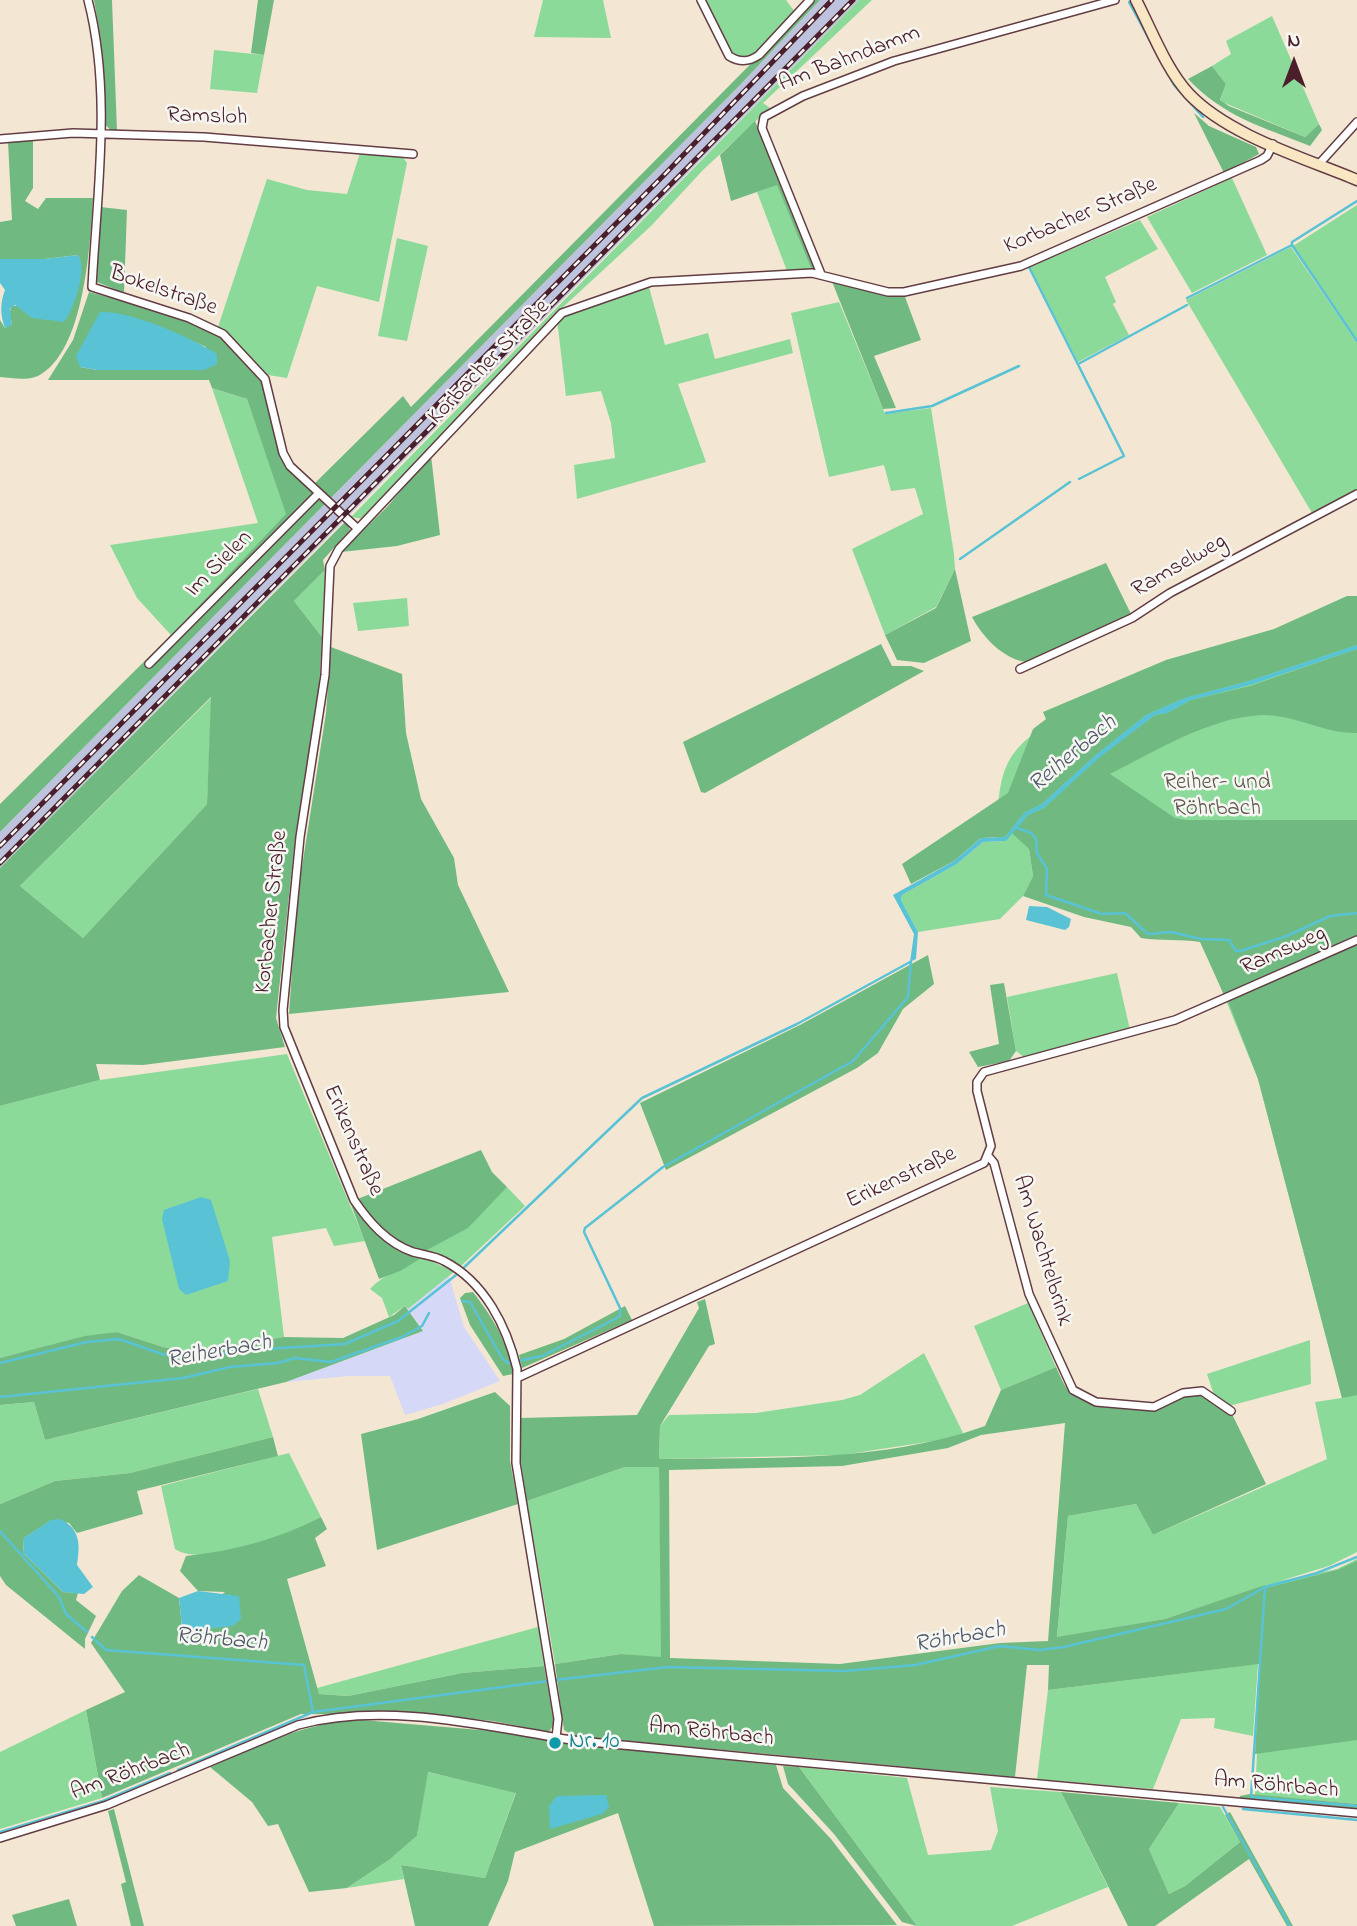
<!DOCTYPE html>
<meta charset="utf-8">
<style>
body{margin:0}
#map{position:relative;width:1357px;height:1926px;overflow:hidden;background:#f3e7d3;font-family:"Indie Flower",sans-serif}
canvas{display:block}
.north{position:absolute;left:1259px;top:28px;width:70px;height:70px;-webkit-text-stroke:5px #f6f6f2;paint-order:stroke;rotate:0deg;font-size:19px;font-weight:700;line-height:28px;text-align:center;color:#4a1f2b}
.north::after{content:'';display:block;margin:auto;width:24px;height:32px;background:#4a1f2b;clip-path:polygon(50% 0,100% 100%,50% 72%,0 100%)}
</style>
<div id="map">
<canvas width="1357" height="1926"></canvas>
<div class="north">N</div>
</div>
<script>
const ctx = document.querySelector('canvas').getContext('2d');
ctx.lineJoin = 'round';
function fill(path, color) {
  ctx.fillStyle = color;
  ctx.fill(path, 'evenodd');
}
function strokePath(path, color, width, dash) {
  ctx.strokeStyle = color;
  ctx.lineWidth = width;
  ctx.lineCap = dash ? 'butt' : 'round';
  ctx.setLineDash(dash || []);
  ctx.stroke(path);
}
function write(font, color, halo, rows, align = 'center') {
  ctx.font = font + ' "Indie Flower",sans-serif';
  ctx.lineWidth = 5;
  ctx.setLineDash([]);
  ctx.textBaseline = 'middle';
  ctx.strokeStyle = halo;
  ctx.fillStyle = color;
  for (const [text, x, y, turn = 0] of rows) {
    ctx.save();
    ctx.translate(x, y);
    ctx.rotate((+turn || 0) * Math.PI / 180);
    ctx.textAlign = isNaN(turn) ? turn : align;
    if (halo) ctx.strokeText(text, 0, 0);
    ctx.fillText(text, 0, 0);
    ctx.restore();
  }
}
const built = new Path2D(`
 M449,1276L464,1327L500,1381L443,1404L405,1415L390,1376H349L286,1382L423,1331L408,1309Z`);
const industrial = new Path2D(`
 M820,0H859L0,868V832L740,85Z`);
const green = new Path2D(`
 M543,0H603L611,38L534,37Z
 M706,0H786L795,12L758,52L744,58L732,53Z
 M859,0H872L763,103L770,108L704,169L651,226L549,320L363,519L351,517Z
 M1272,16L1319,124L1305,137L1220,101L1226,84L1212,66L1231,54L1226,41Z
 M214,50L264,55L257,93L210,89Z
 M360,153L402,156L407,163L379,302L317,286L287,378L268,375L230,335L218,327L267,179L307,190L347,194Z
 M1232,178L1267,255L1192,293L1147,217Z
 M777,184L812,271H787L757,192Z
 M1357,205V339L1293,246Z
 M1140,220L1158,249L1105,277L1116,302L1113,304L1129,335L1078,362L1030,267Z
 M397,238L428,246L407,341L378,336Z
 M1291,247L1357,343V490L1312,513L1186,300Z
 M649,287L665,345L708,333L715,359L790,339L793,353L678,384L706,462L577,499L574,465L615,458L611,423L601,391L566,396L557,319Z
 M839,302L885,414L931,408L954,554L955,569L936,607L885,635L852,549L923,514L915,488L891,491L884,465L829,477L791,313Z
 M212,388L247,399L287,514L171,635L137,598L110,545L258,523Z
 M325,570L322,637L294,601Z
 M407,598L409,626L358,631L353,603Z
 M1357,598V1552L1329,1566L1280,1581L1337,1569L1357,1559V1804L1255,1795L1265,1586L1165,1619L1057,1638L1068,1516L1136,1504L1153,1535L1327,1459L1315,1402L1342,1398L1258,1079L1201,939L1029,849L1033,876L1023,896L1000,919L918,932L901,900L902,895L957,864L983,842L1006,841L995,838C1001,789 995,758 1041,729L1272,639Z
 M212,697L207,804L83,938L20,886Z
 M1117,973L1130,1030L1024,1057L1016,1051L1007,997Z
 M287,1054L365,1241L334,1246L326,1228L272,1237L284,1337L191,1352L163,1347L117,1332L0,1358V1106L100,1080Z
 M507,1187L525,1206L462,1265L460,1268L425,1251Z
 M423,1257L454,1272L408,1309L405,1306L389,1317L382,1298L370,1289C383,1274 405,1268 423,1257Z
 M1028,1303L1056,1367L1001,1390L974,1326Z
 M1310,1340L1311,1384L1229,1406L1214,1395L1207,1374Z
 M924,1353L963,1433L947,1439L842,1455L659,1459L660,1426L669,1415L756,1413L842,1400L860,1395Z
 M258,1389L273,1437L130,1473L55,1481L0,1504V1405L34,1402L45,1440Z
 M289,1453L321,1517C290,1533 206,1569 175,1549L161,1486Z
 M659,1466L662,1658L621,1654L555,1664L527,1501L625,1467Z
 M538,1627L544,1666L462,1673L348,1696L319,1694L317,1688Z
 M1258,1664L1253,1736L1214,1728L1215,1718L1181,1719L1153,1789L1037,1779L1048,1690Z
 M86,1710L102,1798L0,1829V1752Z
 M799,1767L907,1778L928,1855L991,1850L998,1831L990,1787L1061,1792L1108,1887L1012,1926H917Z
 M427,1772L516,1792L485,1878L401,1865L404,1879L347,1888L389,1860L417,1836Z
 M1179,1803L1220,1807L1240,1842L1185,1886L1169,1894L1149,1849Z`);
const forest = new Path2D(`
 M94,0H112L117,131H111L105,124L101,40Z
 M258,0H274L264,55L251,53Z
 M814,0H820L740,85L0,832V804L171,635L286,514L247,399L212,388L209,380H48L73,340L89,292L167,313L221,337L261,381L278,448L288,470L309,489L403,396L411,407ZM100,313L144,321L206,347L204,370H97L80,367Z
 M1212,66L1226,84L1220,100L1229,106L1305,137L1319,124L1322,130L1310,146C1263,127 1224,117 1188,79Z
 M1194,113L1209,126L1256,147L1259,154L1224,173Z
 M755,121L818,270L812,271L777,185L731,201L720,155Z
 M33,139V188L25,201L38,209L46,198H93C90,244 85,352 38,376C26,381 12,378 0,377V320L5,328L12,323L9,313L12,306H19L27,314L78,286L81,265L78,255L45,259H0V222L12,220L8,142Z
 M100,207L127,210L124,293L97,282Z
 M831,279L888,296L905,297L921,340L874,356L896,408L883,409Z
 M431,455L440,535L397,546L341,552L387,507Z
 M346,521L350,530L323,560L325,570L294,601L322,637L319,689L295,839L276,1018L285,1047L143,1065L96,1064L100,1080L0,1106V868ZM211,697L207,804L83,938L20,886Z
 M1106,563L1131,614L1025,662C1002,658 982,636 972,617Z
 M955,569L971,641L924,663L897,660L885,635L936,608Z
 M1347,596H1357V645L1249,681L1185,698L1146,715L1097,754L1042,804L1024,813L1005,837L981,838L954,861L911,884L902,864L1008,793L1033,729L1046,719L1043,712L1166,660L1274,629Z
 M881,644L892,666H911L924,671L705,793L701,792L683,742Z
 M331,647L402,674L406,733L421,799L454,858L458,885L509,992L289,1014L297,899L326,713Z
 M1357,649V733C1325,734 1294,714 1261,715C1208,718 1156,751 1110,774L1175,818L1186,820H1357V935L1224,995L1200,942C1180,939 1161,941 1141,938L1131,927L1084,917L1023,896L1033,876L1029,849L1012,833L1028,815L1044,808L1099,757L1155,715L1167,713L1191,700L1250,686Z
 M1357,943V1395L1342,1398L1258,1079L1228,1001Z
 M928,955L934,984L903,1009L878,1053L857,1068L666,1170L640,1103L800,1025Z
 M1004,983L1016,1051L1009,1061L978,1067L969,1052L999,1044L990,985Z
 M481,1150L492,1172L507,1187L468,1228L425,1251L423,1257L400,1271L379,1279L350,1202Z
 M473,1292C493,1318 508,1342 513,1374L503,1376L470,1325L460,1298L465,1293Z
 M705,1299L715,1344L709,1346L660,1426L659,1459C768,1457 882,1463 985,1426L1001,1390L1056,1367C1060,1375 1063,1384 1069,1391C1081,1404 1140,1414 1157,1409C1172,1405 1184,1391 1202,1394C1214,1395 1220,1411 1232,1414L1266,1484L1153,1535L1136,1504L1068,1516L1057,1637L1165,1619L1265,1585L1266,1588L1337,1570L1357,1561V1740L1255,1754L1260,1664L1048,1690L1049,1665H1027L1015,1777L574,1736L564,1730L555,1664L621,1654L661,1657L659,1467H625L527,1501L521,1462L520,1418L637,1415L699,1308L697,1302ZM1065,1423L1048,1641L1000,1643L840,1664L670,1658L669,1470L842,1466L948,1448L981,1435Z
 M405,1306L423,1331L286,1382L45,1440L34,1402L0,1405V1358L85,1336L117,1332L163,1347L191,1352L284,1337L343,1338L394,1315Z
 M625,1306L632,1320L522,1368L519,1355L564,1339Z
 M495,1392L510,1406V1461L518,1504L377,1550L361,1434L418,1419Z
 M273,1437L278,1456L137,1491L143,1514L77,1533L69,1523L52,1520L24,1538L23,1553L63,1592L78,1593L76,1600L96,1616L85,1639V1649L6,1585L0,1576V1504L55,1481L130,1473Z
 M321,1517L327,1529L315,1538L326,1566L287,1579L319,1694L348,1696L462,1673L544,1666L554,1724L549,1732L493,1721L433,1715L301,1714L102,1798L86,1710L125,1692L91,1643L122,1591L139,1575L179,1598L182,1627L225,1592L198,1591L180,1571L186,1556C234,1551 278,1539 321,1517Z
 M362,1720L492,1731L564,1743L776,1765L783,1788L831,1839L897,1925L654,1926L618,1813L515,1852L508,1881L488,1926H415L401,1865L485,1878L516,1793L428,1772L417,1836L389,1860L347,1888L309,1892L278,1824L268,1826L252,1802L210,1767C264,1744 303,1722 362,1720Z
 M783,1766L799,1767L917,1926L902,1922L834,1834L788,1784Z
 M1061,1792L1179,1803L1149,1849L1169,1894L1185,1886L1240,1842L1225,1815L1230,1812L1293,1926H1287L1249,1859L1155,1926H1128Z
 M1250,1794L1357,1804V1809L1239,1799L1240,1796Z
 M114,1809L144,1926H131L121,1884L126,1882L108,1811Z
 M69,1899L77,1926H16L12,1915Z`);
const water = new Path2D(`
 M78,255C88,269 74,309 64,322L32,318L15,305L10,309L12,325L5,328C0,315 0,303 5,290L0,283V259H45Z
 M100,312C132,311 190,337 217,354V364L204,370H97L80,367L76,356Z
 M1357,645V649L1250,685L1191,700L1167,713L1155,715L1100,757L1044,808L1028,815L1006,841L983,842L957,864L902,895L901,900L918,932L916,959L910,962L914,934L893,895L954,861L981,838L1005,837L1024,813L1042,804L1097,754L1146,715L1185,698L1249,681Z
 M1029,906L1047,907L1071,919L1069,927L1065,930L1026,920Z
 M201,1197L211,1200L230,1261L228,1281L186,1295L179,1289L162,1219L164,1210Z
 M60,1519C81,1529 80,1545 77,1565L93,1587L84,1594L63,1592L23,1553L24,1538L51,1520Z
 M198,1591L239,1596L241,1619L233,1626L186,1631L182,1627L179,1598Z
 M606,1795L609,1807L602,1814L550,1829L549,1806L557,1796Z`);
const stream = new Path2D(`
 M1129,2L1174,85L1203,117
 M1292,245L1357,341
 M1029,267L1124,456L1079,479
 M1187,298L1292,245V242L1357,201
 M1080,363L1187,305
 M886,413L932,406L1019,366
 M960,559L1070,482
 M1015,827L1031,833L1036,839L1037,853L1047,869L1046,895L1102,914L1125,913L1148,934L1171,932L1201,939L1229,940L1236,951H1240L1287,936L1330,916L1357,913
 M462,1301L470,1302L502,1358L508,1363L542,1356L615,1319L620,1316V1308L584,1232L585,1228L663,1167L853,1061L908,997L911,961
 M0,1363L87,1342L119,1339L162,1354L191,1359L235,1351L345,1344L398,1321L456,1275L642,1098L797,1024L910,962
 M0,1397L183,1378L230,1367L278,1363L295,1358L331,1362L402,1337L422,1326L429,1313
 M0,1531L59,1597L66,1614L87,1632
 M1265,1588L1251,1797L1357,1806
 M92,1637L106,1650L304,1665L313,1712
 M555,1680L668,1667L845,1671L915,1665L1000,1646L1039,1650L1064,1647L1226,1609L1265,1587L1317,1573L1357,1557
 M178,1770L313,1712L548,1681
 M1223,1807L1290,1926
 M1243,1809L1357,1820
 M0,1832L103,1801L170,1773`);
const minor = new Path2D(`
 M88,0C112,92 97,192 92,287L189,318L223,334L265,379L283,453L290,466L358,529
 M701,0L729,56C740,63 749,62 759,55L810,0
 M0,139L73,133L204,137L413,154
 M1319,164L1357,122
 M821,274L762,128L764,117L803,96L894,61L1115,0
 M149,664L319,493
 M1020,669L1132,618L1170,593L1357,494
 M989,1157L994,1163L1029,1294L1073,1390L1096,1402L1154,1407L1183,1393L1202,1391L1231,1411
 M517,1378L984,1163L991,1146L977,1091V1082L984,1072L1175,1020L1357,940
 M556,1738L558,1719L516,1463L517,1369C507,1327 485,1282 444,1261C435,1256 424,1255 413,1252C387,1243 369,1222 354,1200L284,1027L283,1010L300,837L325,675L330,566L339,549L562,313L651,282L812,273L888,292H904L1021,266L1261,160L1267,156L1273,144
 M0,1838L107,1805L298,1725C380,1703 471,1723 553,1737C579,1742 606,1743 633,1746C874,1770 1115,1792 1357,1813`);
const secondary = new Path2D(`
 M1136,0C1152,31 1166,69 1189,94C1229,136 1305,158 1357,180`);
const rail = new Path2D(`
 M0,846L664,175L832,0
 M0,863L853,0`);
const markers = [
 [555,1743,7,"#0f9aa8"]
];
const streetNames = [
 ["Am Bahndamm",850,60,-21],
 ["Ramsloh",207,118,2],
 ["Korbacher Straße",1081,217,-23],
 ["Bokelstraße",163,292,19],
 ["Korbacher Straße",490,363,-46],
 ["Im Sielen",220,565,-45],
 ["Ramselweg",1180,567,-30],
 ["Korbacher Straße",273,912,-84],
 ["Ramsweg",1284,952,-24],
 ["Erikenstraße",352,1141,66],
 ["Erikenstraße",902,1179,-25],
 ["Am Wachtelbrink",1041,1251,73],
 ["Am Röhrbach",711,1734,6],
 ["Am Röhrbach",131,1773,-21],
 ["Am Röhrbach",1276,1787,5]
];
const parkNames = [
 ["Reiher- und",1217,784],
 ["Röhrbach",1217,810]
];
const cultureNames = [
 ["Nr. 10",569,1743]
];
const waterNames = [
 ["Reiherbach",1074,755,-40],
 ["Reiherbach",219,1353,-10],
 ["Röhrbach",960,1639,-10],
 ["Röhrbach",221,1641,5]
];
fill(built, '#d6d8f8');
fill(industrial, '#bec3dd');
fill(green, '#8bda99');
fill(forest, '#70ba81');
fill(water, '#59c3d5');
strokePath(stream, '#59c3d5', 2.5);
strokePath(minor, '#633d44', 10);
strokePath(secondary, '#633d44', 13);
strokePath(minor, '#fff', 7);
strokePath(secondary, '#f9e7c3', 10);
strokePath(rail, '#4a1f2b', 5);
strokePath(rail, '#f6f6f2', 2.5, [8]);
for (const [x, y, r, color] of markers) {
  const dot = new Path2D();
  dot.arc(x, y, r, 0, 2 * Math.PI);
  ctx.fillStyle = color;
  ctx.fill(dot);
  strokePath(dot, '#f6f6f2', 2.5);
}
write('23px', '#4a1f2b', '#f6f6f2', streetNames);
write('23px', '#5e574c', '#f6f6f2', parkNames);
write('23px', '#0d838f', '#f6f6f2', cultureNames, 'left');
write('italic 24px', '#4f5866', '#f6f6f2', waterNames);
</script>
